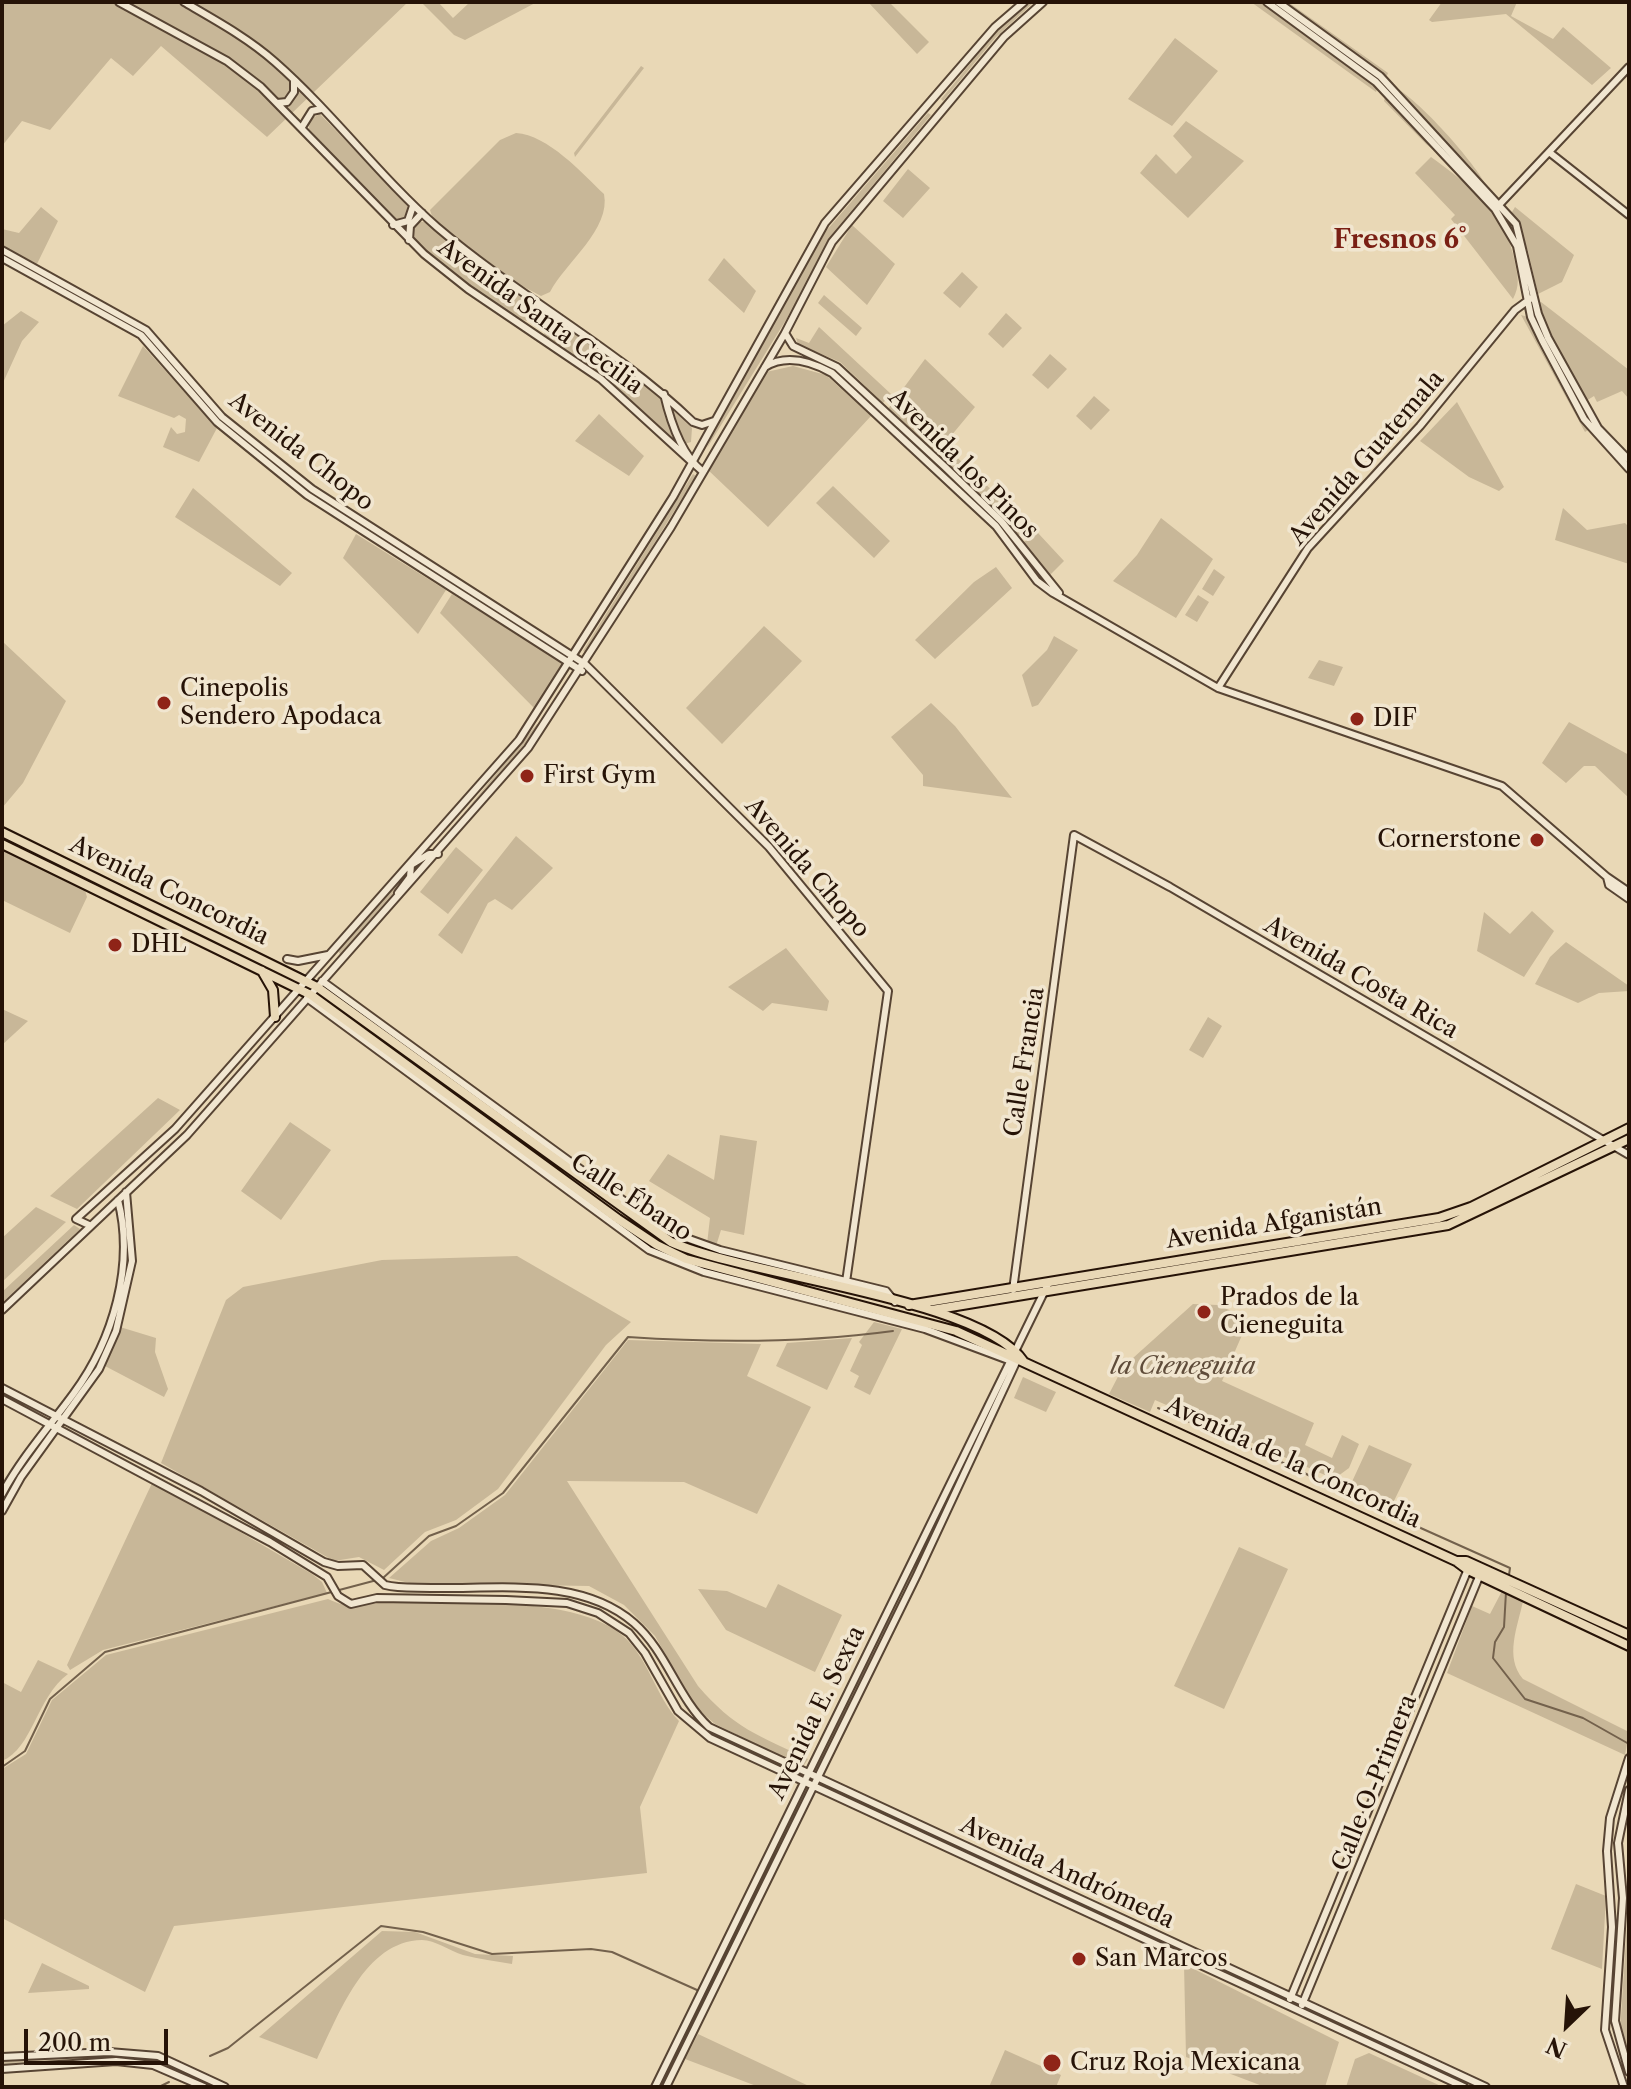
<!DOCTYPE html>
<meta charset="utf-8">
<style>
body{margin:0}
#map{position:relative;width:1631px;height:2089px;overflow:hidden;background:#e9d8b6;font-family:"Libre Caslon Text",serif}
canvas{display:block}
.frame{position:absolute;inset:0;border:4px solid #261307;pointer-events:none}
.north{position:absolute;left:1527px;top:1985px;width:80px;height:80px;-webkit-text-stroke:6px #f1e6d0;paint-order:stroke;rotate:205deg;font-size:22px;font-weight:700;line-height:32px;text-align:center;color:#261307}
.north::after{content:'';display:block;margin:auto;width:28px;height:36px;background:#261307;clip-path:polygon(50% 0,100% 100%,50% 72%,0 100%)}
.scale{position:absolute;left:24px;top:2029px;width:144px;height:36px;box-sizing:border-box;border:4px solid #261307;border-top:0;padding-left:10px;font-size:24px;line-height:28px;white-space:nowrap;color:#261307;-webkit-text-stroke:6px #f1e6d0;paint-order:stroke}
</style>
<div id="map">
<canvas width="1631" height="2089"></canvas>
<div class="frame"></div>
<div class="north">N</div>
<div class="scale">200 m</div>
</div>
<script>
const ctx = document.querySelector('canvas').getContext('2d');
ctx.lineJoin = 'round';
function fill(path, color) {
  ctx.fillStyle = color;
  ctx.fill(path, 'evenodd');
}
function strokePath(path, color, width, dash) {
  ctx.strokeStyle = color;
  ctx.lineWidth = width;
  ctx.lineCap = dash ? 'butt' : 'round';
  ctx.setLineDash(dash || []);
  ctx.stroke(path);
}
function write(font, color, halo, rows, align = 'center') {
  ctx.font = font + ' "Libre Caslon Text",serif';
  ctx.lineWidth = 7;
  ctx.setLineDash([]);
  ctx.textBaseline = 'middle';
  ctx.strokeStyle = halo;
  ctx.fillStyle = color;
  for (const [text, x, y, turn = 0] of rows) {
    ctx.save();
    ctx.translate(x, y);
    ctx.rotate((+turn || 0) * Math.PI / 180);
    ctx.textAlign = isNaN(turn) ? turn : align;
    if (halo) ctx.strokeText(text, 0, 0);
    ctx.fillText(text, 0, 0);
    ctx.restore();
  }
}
const green = new Path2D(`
 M5,2H408L267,137L161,46L133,76L111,58L50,130L22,121L2,146V5Z
 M421,2H438L453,18L470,2H537L465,40L454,35Z
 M868,2H889L929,42L917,54Z
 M1028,2H1034L996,37L943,101L941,99C970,66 993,31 1028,2Z
 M1251,2H1260L1372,83L1378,87L1376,92Z
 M1280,2H1288L1388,73L1386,78Z
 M1442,2H1517L1511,16L1553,39L1563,27L1611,68L1592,85L1506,14L1432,22L1429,20Z
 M1175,38L1218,71L1172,126L1128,99Z
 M641,66L644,68L575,157L574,153Z
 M1389,84C1414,94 1472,159 1486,185Z
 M1386,94L1450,163L1426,144L1384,101Z
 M928,113L931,115L833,233L789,315L707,448L716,426L826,231Z
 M320,114L407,204L410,209L404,222L393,221L309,129V120Z
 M1186,121L1244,161L1188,218L1140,173L1156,154L1176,174L1192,157L1173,136Z
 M516,133C548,135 582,173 604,194C611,229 566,262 550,292L541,296L511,280L433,219L430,210L500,140Z
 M1431,157C1468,184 1507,214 1515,263C1518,277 1520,285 1513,299L1451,219L1455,215L1415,173Z
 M908,169L930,188L903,218L883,201Z
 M41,207L58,221L37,264L2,246V229L19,233Z
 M1515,207L1574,255L1562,282L1538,294L1528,251L1512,212Z
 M418,221L428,223L530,300L535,307L534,316L527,321L516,318L443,266L411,237V227Z
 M852,225L895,264L867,305L826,267Z
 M724,258L756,291L744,313L708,280Z
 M962,272L978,287L960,308L943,293Z
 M824,295L862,328L856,336L818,303Z
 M1541,302L1629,370V399L1622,391L1597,402L1594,396L1586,401L1555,347L1538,304Z
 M21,311L39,322L22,341L2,385V326Z
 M1006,313L1022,328L1003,348L988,334Z
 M1521,315L1528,317L1588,430L1585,432Z
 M554,316L639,378L692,428L691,442L681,445L675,442L597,371L545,336L541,322Z
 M819,327L891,394L883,403L840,362L798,344L796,338L809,343Z
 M143,346L217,428L199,462L163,447L171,427L177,434L185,432L186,419L179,415L174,418L118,396Z
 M1050,354L1067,369L1048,389L1032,375Z
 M925,359L975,407L936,454L888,409Z
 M793,366L826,375L871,416L768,527L707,469L766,372Z
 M1094,396L1110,410L1091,430L1076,416Z
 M1457,402L1504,487L1499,491L1469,477L1420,441Z
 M599,414L644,456L629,476L575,441Z
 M948,449L1030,526L1018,536L1003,516L941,458Z
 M693,474L696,476L586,653L583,651Z
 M833,486L890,541L874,558L816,503Z
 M193,488L292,573L280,586L175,517Z
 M1563,508L1587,530L1625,523L1629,527V564L1555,540Z
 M1161,518L1213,559L1176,618L1113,581L1137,555Z
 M1038,533L1064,561L1047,578L1022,543Z
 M356,534L446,590L418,634L343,558Z
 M996,567L1012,588L935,659L915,640L974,582Z
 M1214,569L1225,577L1213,596L1202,589Z
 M452,594L564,664L536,710L440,613Z
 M1198,595L1209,602L1197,622L1185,615Z
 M764,626L802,661L722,744L686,708Z
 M1054,636L1078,650L1038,705L1032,707L1022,675L1047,650Z
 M2,641L66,701L23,783L2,808Z
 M1319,660L1343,667L1334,686L1308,678Z
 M931,703L955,726L1012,798L923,786V775L891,737Z
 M1569,722L1629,755V798L1595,766H1584L1566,783L1542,763Z
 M537,724L540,727L463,814Z
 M516,836L553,868L512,910L495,899L488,903L462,954L438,935Z
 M2,846L84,887L87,897L70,933L2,900Z
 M456,847L483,870L448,914L420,892Z
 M407,871L410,874L340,954L338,951Z
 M1532,911L1554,931L1524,977L1477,951L1484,912L1510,934Z
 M1566,942L1629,986V991L1599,993L1578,1003L1535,984L1550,957Z
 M786,948L829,1001L827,1011L772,1003L763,1011L728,987Z
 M2,1009L28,1021L2,1045Z
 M1208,1017L1222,1026L1203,1058L1189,1050Z
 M158,1098L180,1110L77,1209L50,1196Z
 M290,1122L331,1150L281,1220L241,1191Z
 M720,1135L757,1141L744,1235L721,1230L716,1246L707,1244L710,1218L649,1181L668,1154L714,1180Z
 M36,1207L66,1222L2,1282V1238Z
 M74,1225L80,1229L2,1303V1292Z
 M517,1256L631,1322L606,1345L498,1489L456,1520L425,1532L384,1570L359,1557L334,1561L161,1463L226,1300L243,1287L382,1260Z
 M1193,1304L1218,1305L1249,1319L1222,1381L1314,1423L1305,1445L1332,1458L1342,1435L1359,1444L1349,1468L1334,1479L1155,1400L1150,1412L1109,1394L1123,1367Z
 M874,1322L902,1329L870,1395L854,1387L859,1376L850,1371L862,1345L859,1342Z
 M120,1327L156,1338L155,1352L168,1389L164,1397L105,1366Z
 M852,1338L827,1390L776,1366L787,1343Z
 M628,1340L761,1344L747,1376L811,1407L757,1514L684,1482L567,1481L698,1686C734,1728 759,1736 808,1759L803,1767L715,1724L696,1708L655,1636L624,1605L589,1586L409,1583L389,1578L431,1541L459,1528L505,1495Z
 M1023,1377L1056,1392L1046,1412L1014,1398Z
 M1369,1445L1412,1464L1392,1505L1350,1486Z
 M153,1481L312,1574L322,1582L327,1593L103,1650L70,1670L67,1665Z
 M1239,1547L1288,1569L1224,1709L1174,1686Z
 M778,1584L842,1615L815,1672L726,1630L698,1589L727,1591L766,1608Z
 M1502,1591L1523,1601C1518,1626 1504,1657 1523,1679L1629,1732L1625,1755L1447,1673L1472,1606L1490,1614Z
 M328,1599C356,1612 360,1602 387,1603C450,1604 572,1594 622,1635C649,1658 655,1696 679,1721L640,1807L647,1873L174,1926L145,1992L2,1918V1769L26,1754L52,1700L106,1655Z
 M38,1660L68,1674C36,1698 33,1748 2,1761V1682L21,1692Z
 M1576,1884L1606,1896L1602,1969L1551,1949Z
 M1628,1908H1629V2050L1624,2048L1620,2032Z
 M382,1931L415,1932L475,1954L513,1956L512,1964C496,1961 479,1959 463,1955C450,1951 435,1940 422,1940C364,1941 339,2015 317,2059L259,2037Z
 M42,1963L89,1986V1989L28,1993Z
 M1184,1964L1339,2042L1325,2087H1265L1186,2057Z
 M698,2034L811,2087H759L685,2059Z
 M1005,2050L1061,2075L1056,2087H989Z
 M1369,2053L1443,2087H1346L1355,2059Z
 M102,2057L101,2061L2,2068V2062L10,2060Z`);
const stream = new Path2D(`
 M1158,1408L1297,1469L1336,1490
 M1347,1495L1510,1568L1509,1575
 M383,1578L429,1536L456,1526L503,1493L628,1337C717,1343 805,1343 893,1331
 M1506,1592L1504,1627L1495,1642L1493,1658L1525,1699L1583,1718L1629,1744
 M2,1767L25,1751L50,1699L105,1652L377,1580
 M210,2056L228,2048L381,1926L423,1932L492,1954L591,1949L612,1952L697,1990
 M159,2087L169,2082`);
const tertiary = new Path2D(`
 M119,2L227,61L261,87L424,254L468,289L601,379L693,463
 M184,2C215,20 248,38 275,62C333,113 379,176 437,227C519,297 615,347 693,422L702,425L714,421
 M1267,2L1376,82L1495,209L1517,246L1531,317L1542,340L1584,419L1629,469
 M1278,2L1380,76L1516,224L1538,314L1548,338L1598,428L1629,460
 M277,103L287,102L294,92V81
 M302,127L312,111L321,109
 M1549,152L1629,215
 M1497,207L1629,67
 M393,225L408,221L413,206
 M409,240L410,226L422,213
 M2,250L146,330L222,417L312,489L585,664L769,847L888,991L846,1282
 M2,258L141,335L217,422L307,495L582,671
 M785,333L793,346L837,367L945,467L1001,521L1059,593
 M765,367C786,354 812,362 832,373L996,526L1037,581L1053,593L1218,688L1502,786L1607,877L1629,892
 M664,394C670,420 681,454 702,471
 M1218,688L1308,548L1420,426L1515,310L1530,299
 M1607,877L1609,885L1629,899
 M398,893L410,877L411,865L429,854H438
 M287,959L298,961L328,955
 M322,981L664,1230L720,1250L886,1291L895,1302
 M307,998L649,1250L704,1272L925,1329L1011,1361
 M89,1225L76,1219L175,1129L519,740L673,497L825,223L995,27L1024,2
 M1013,1290L1074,835L1170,887L1629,1155
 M2,1310L187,1135L528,748L671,527L785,333L832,242L1004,37L1043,2
 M2,1388L201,1491L324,1562L338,1566L363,1565L385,1585C400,1589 418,1587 434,1588C500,1589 581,1577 634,1623C667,1652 677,1697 709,1727L1486,2087
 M2,1399L270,1542L327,1577L338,1596L351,1604L377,1598L506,1600L567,1603L598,1613L629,1633L645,1653L678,1711L710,1738L1464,2087
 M2,1494C21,1458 50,1426 74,1393C113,1340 135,1265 118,1200
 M2,1511L21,1477L99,1369L116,1331L132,1261L126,1192
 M1629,1790L1618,1843L1623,1898L1615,2021L1629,2072
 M1290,1999L1468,1569
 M1302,2005L1481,1572
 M2,2057L109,2052L158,2056L225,2087
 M2,2069L116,2061L153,2065L204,2087
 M655,2087L1049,1282
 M666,2087L917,1575L1019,1356
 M1624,2087L1605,2030L1612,1927L1607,1851L1610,1818L1629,1758`);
const primary = new Path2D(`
 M2,832L317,987L671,1242C749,1277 982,1298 1024,1362
 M2,844L311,995L618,1219L657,1245L686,1259L956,1331L1456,1561L1468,1570L1629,1646
 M262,971L273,990L275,1017
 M909,1305L1439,1218L1471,1207L1629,1128
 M932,1310L1448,1225L1629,1139
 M1456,1561H1466L1629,1635`);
const markers = [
 [164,703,8,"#8f2418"],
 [1357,719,8,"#8f2418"],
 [527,776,8,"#8f2418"],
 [1537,840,8,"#8f2418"],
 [115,945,8,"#8f2418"],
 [1204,1312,8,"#8f2418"],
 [1079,1959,8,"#8f2418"],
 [1052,2063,10,"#8f2418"]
];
const streetNames = [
 ["Avenida Santa Cecilia",540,317,36],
 ["Avenida Chopo",301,452,38],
 ["Avenida Guatemala",1367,458,-49],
 ["Avenida los Pinos",963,464,45],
 ["Avenida Chopo",807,868,49],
 ["Avenida Concordia",169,891,26],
 ["Avenida Costa Rica",1361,978,30],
 ["Calle Francia",1025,1062,-81],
 ["Calle Ébano",631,1198,33],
 ["Avenida Afganistán",1274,1224,-9],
 ["Avenida de la Concordia",1293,1463,25],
 ["Avenida E. Sexta",817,1713,-64],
 ["Calle O-Primera",1375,1783,-68],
 ["Avenida Andrómeda",1067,1873,25]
];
const poiNames = [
 ["Cinepolis",180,689],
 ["Sendero Apodaca",180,717],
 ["DIF",1373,719],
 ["First Gym",543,776],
 ["Cornerstone",1521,840,"right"],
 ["DHL",131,945],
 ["Prados de la",1220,1298],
 ["Cieneguita",1220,1326],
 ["San Marcos",1095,1959],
 ["Cruz Roja Mexicana",1070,2063]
];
const parkNames = [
 ["la Cieneguita",1183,1367]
];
const neighbourhoodNames = [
 ["Fresnos 6°",1400,240]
];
fill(green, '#c8b798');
strokePath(stream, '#73614c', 2);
strokePath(tertiary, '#574433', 10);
strokePath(primary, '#261307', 12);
strokePath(tertiary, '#f1e6d0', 6);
strokePath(primary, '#e9d8b6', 8);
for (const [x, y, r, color] of markers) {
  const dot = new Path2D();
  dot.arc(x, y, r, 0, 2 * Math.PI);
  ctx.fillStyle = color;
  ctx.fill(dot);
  strokePath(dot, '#f1e6d0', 3);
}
write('24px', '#261307', '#f1e6d0', streetNames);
write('24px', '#261307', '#f1e6d0', poiNames, 'left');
write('italic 24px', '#5f4c3a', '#f1e6d0', parkNames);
write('bold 26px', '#7a1f14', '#f1e6d0', neighbourhoodNames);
</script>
